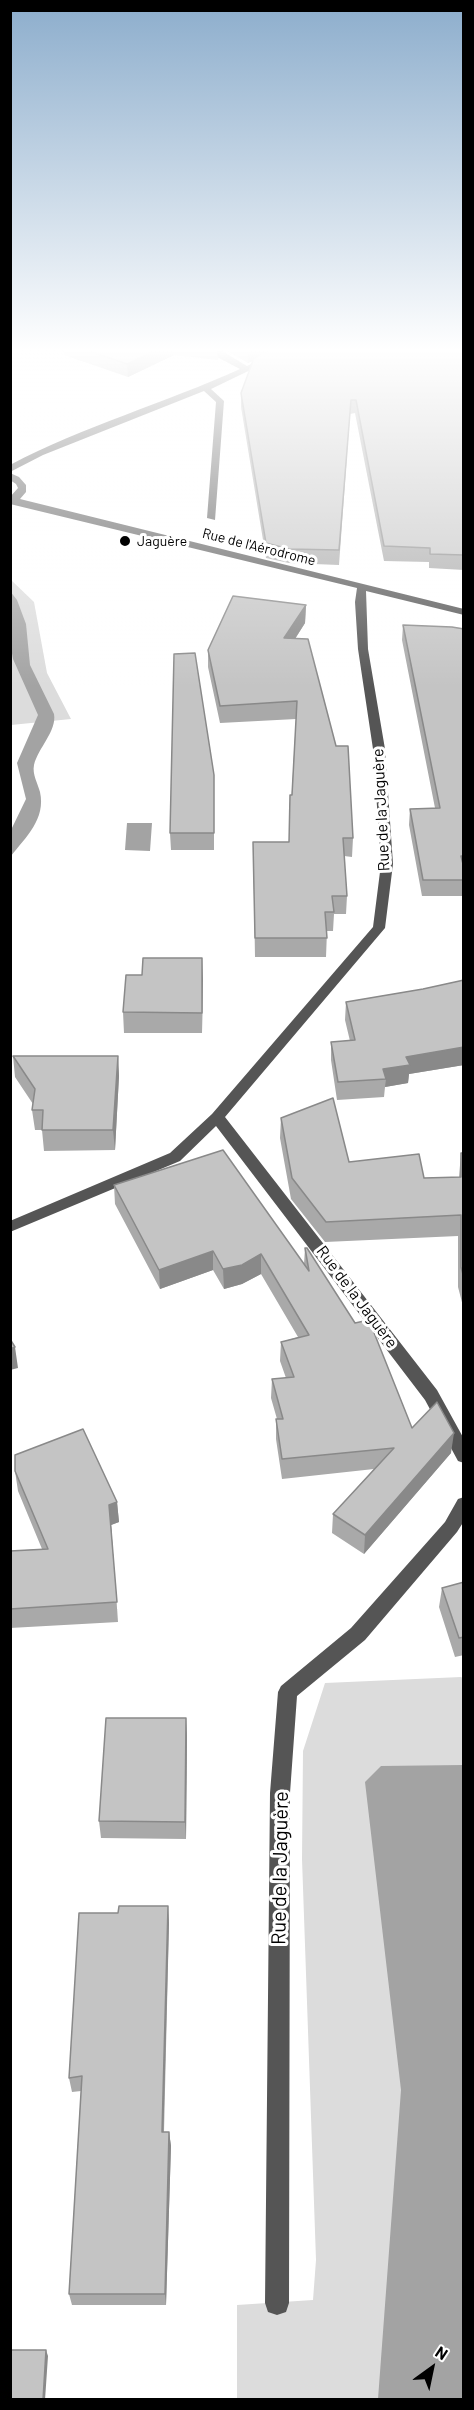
<!DOCTYPE html>
<meta charset="utf-8">
<style>
body{margin:0}
#map{position:relative;width:474px;height:2410px;overflow:hidden;background:#fff;font-family:Barlow,sans-serif}
canvas{display:block}
.frame{position:absolute;inset:0;border:12px solid #000;pointer-events:none}
.north{position:absolute;left:402px;top:2338px;width:60px;height:60px;-webkit-text-stroke:4px #fff;paint-order:stroke;rotate:33deg;font-size:16px;font-weight:700;line-height:24px;text-align:center;color:#000}
.north::after{content:'';display:block;margin:auto;width:21px;height:27px;background:#000;clip-path:polygon(50% 0,100% 100%,50% 72%,0 100%)}
</style>
<div id="map">
<canvas width="474" height="2410"></canvas>
<div class="frame"></div>
<div class="north">N</div>
</div>
<script>
const ctx = document.querySelector('canvas').getContext('2d');
ctx.lineJoin = 'round';
function fill(path, color) {
  ctx.fillStyle = color;
  ctx.fill(path, 'evenodd');
}
function strokePath(path, color, width, dash) {
  ctx.strokeStyle = color;
  ctx.lineWidth = width;
  ctx.lineCap = dash ? 'butt' : 'round';
  ctx.setLineDash(dash || []);
  ctx.stroke(path);
}
function write(font, color, halo, rows, align = 'center') {
  ctx.font = font + ' Barlow,sans-serif';
  ctx.lineWidth = 6;
  ctx.setLineDash([]);
  ctx.textBaseline = 'middle';
  ctx.strokeStyle = halo;
  ctx.fillStyle = color;
  for (const [text, x, y, turn = 0] of rows) {
    ctx.save();
    ctx.translate(x, y);
    ctx.rotate((+turn || 0) * Math.PI / 180);
    ctx.textAlign = isNaN(turn) ? turn : align;
    if (halo) ctx.strokeText(text, 0, 0);
    ctx.fillText(text, 0, 0);
    ctx.restore();
  }
}
const green = new Path2D(`
 M10,579L34,602L47,673L71,719L11,725Z
 M461,1677L464,1679L463,2399H237V2305L313,2300L316,2260L302,1859L303,1751L325,1683Z`);
const water = new Path2D(`
 M10,591L17,600L26,624L30,665L54,714C57,731 38,748 34,765C32,774 38,784 40,792C46,819 26,837 11,856V830L26,799L17,763L38,715L13,659L10,642Z
 M127,823H152L150,851L125,850Z
 M463,1765V2399H378L401,2090L365,1782L381,1766Z`);
const minor = new Path2D(`
 M211,349H219L247,366L283,349H294L211,389L224,401L215,520L207,518L216,402L204,391L43,455L10,472V465C84,426 165,403 240,369L215,356Z
 M10,473L19,477L26,485V492L20,499L464,609V615L366,591L368,649L385,749L393,864L385,928L225,1117L437,1390L464,1439V1463L458,1461L425,1400L216,1126L180,1161L10,1232V1221L170,1153L212,1114L373,927L381,864L373,749L358,649L355,602L357,588L10,504V497L18,488L16,484L10,480Z
 M464,1497V1521L457,1532L365,1640L297,1696L290,1793L289,2303L286,2312L277,2315L268,2312L265,2303L270,1793L278,1692L281,1686L351,1628L445,1522L458,1499Z`);
const wall = new Path2D(`
 M63,349H217L218,360L174,355L128,377L64,355Z
 M224,349H464V570L429,568V562L384,561L355,413L350,414L339,565L289,563L266,558L241,407V393L253,361L248,363Z
 M306,605L305,623L295,639L353,838L352,857L344,856L347,896L346,914H334L333,931H327L326,957H255L253,842H289L296,719L220,723L208,667V650Z
 M403,625L464,629V896H422L409,825L410,809L435,808L402,640Z
 M214,775V850H171L170,833Z
 M202,958V1033H124L123,1012L142,975Z
 M464,980V1065L409,1074L408,1083L385,1087L384,1097L337,1100L331,1060V1042L350,1041L345,1020L346,1002L423,989Z
 M13,1056H118L119,1076L115,1150L44,1151L42,1130H35L32,1110L33,1104L15,1077Z
 M281,1118L349,1162L424,1178L459,1177L461,1153H464V1310L458,1287V1236L325,1242L291,1199L280,1138Z
 M114,1185L304,1264L305,1248L412,1428L451,1453L364,1554L332,1533L333,1514L374,1469L282,1479L276,1439V1419H277L271,1398L272,1379L286,1378L280,1361L281,1342L298,1337L261,1274L242,1284L224,1289L213,1270L160,1289L115,1204Z
 M15,1471L117,1502L119,1522L111,1525L118,1622L10,1628V1551L42,1549L18,1491Z
 M464,1582V1655L455,1657L439,1607L442,1588Z
 M186,1718L187,1737L186,1839L101,1838L99,1821Z
 M168,1906L169,1923L164,2132H169L171,2146L166,2305H72L69,2294L81,2091L72,2092L69,2078L118,1913Z`);
const shadedWall = new Path2D(`
 M158,349H173L174,355L128,377L127,364Z
 M249,349H277L248,363V350Z
 M306,605L305,623L284,656V638Z
 M202,958L203,979L202,1033Z
 M464,1047V1065L409,1074L408,1083L385,1087L386,1079L383,1069L406,1057Z
 M118,1056L119,1076L115,1150L113,1130Z
 M213,1251V1270L160,1289L159,1270Z
 M261,1254V1274L242,1284L224,1289L223,1269Z
 M15,1347L18,1368L10,1370V1349Z
 M454,1433L451,1453L364,1554L365,1535Z
 M117,1502L119,1522L111,1525L118,1622L109,1505Z
 M186,1718L187,1737L186,1839L185,1822Z
 M168,1906L169,1923L163,2146L162,2132Z
 M169,2132L171,2146L166,2305L165,2294Z
 M46,2350L48,2356L45,2400H43Z`);
const building = new Path2D(`
 M84,349H158L127,364Z
 M271,349H464V555L430,554V548L384,546L356,400H351L339,550L289,549L266,543L241,393L254,358Z
 M233,596L306,605L284,638L308,639L336,746H348L353,838H343L347,896H332L334,912H325L327,938H255L253,842H289L290,795H292L297,701L220,706L208,650Z
 M403,625L452,627L464,629V856H461L464,868V880H423L410,809L440,808Z
 M195,653L214,775V833H170L174,654Z
 M143,958H202V1013L123,1012L126,975H142Z
 M464,980V1047L406,1057L410,1065L383,1069L386,1079L338,1082L331,1042L355,1040L346,1002L423,989Z
 M13,1056H118L113,1130H42L43,1110H32L35,1089Z
 M333,1098L349,1162L419,1154L424,1178L461,1177V1153H464V1278L461,1267V1215L326,1222L292,1178L281,1118Z
 M223,1150L309,1271L305,1248H307L355,1323L369,1320L412,1428L437,1402L454,1433L365,1535L333,1514L394,1448L282,1459L276,1419H283L272,1379L294,1377L281,1342L309,1335L261,1254L242,1265L223,1269L213,1251L159,1270L114,1185Z
 M10,1339L15,1347L10,1349Z
 M83,1429L117,1502L109,1505L117,1602L10,1609V1551L48,1549L15,1471V1455Z
 M464,1582V1637L459,1638L442,1588Z
 M106,1718H186L185,1822L99,1821Z
 M119,1906H168L162,2132H169L165,2294H69L82,2076L69,2078L79,1913H118Z
 M10,2350H46L43,2400H10Z`);
const markers = [
 [125,541,6,"#000"]
];
const farPoinames = [
 ["Jaguère",137,541]
];
const farStreetnames = [
 ["Rue de l'Aérodrome",259,547,14]
];
const streetNames = [
 ["Rue de la Jaguère",381,810,-93],
 ["Rue de la Jaguère",357,1297,53]
];
const nearStreetnames = [
 ["Rue de la Jaguère",280,1868,-89]
];
fill(green, '#dcdcdc');
fill(water, '#a3a3a3');
fill(minor, '#555');
fill(wall, '#a9a9a9');
fill(shadedWall, '#898989');
fill(building, '#c4c4c4');
strokePath(building, '#898989', 1.5);
const sky = ctx.createLinearGradient(0, 0, 0, 687);
sky.addColorStop(0, '#8cadcc');
sky.addColorStop(0.51, '#fff');
sky.addColorStop(1, '#ffffff00');
ctx.fillStyle = sky;
ctx.fillRect(0, 0, 474, 687);
for (const [x, y, r, color] of markers) {
  const dot = new Path2D();
  dot.arc(x, y, r, 0, 2 * Math.PI);
  ctx.fillStyle = color;
  ctx.fill(dot);
  strokePath(dot, '#fff', 2);
}
write('14px', '#000', '#fff', farPoinames, 'left');
write('14px', '#000', '#fff', farStreetnames);
write('16px', '#000', '#fff', streetNames);
write('20px', '#000', '#fff', nearStreetnames);
</script>
